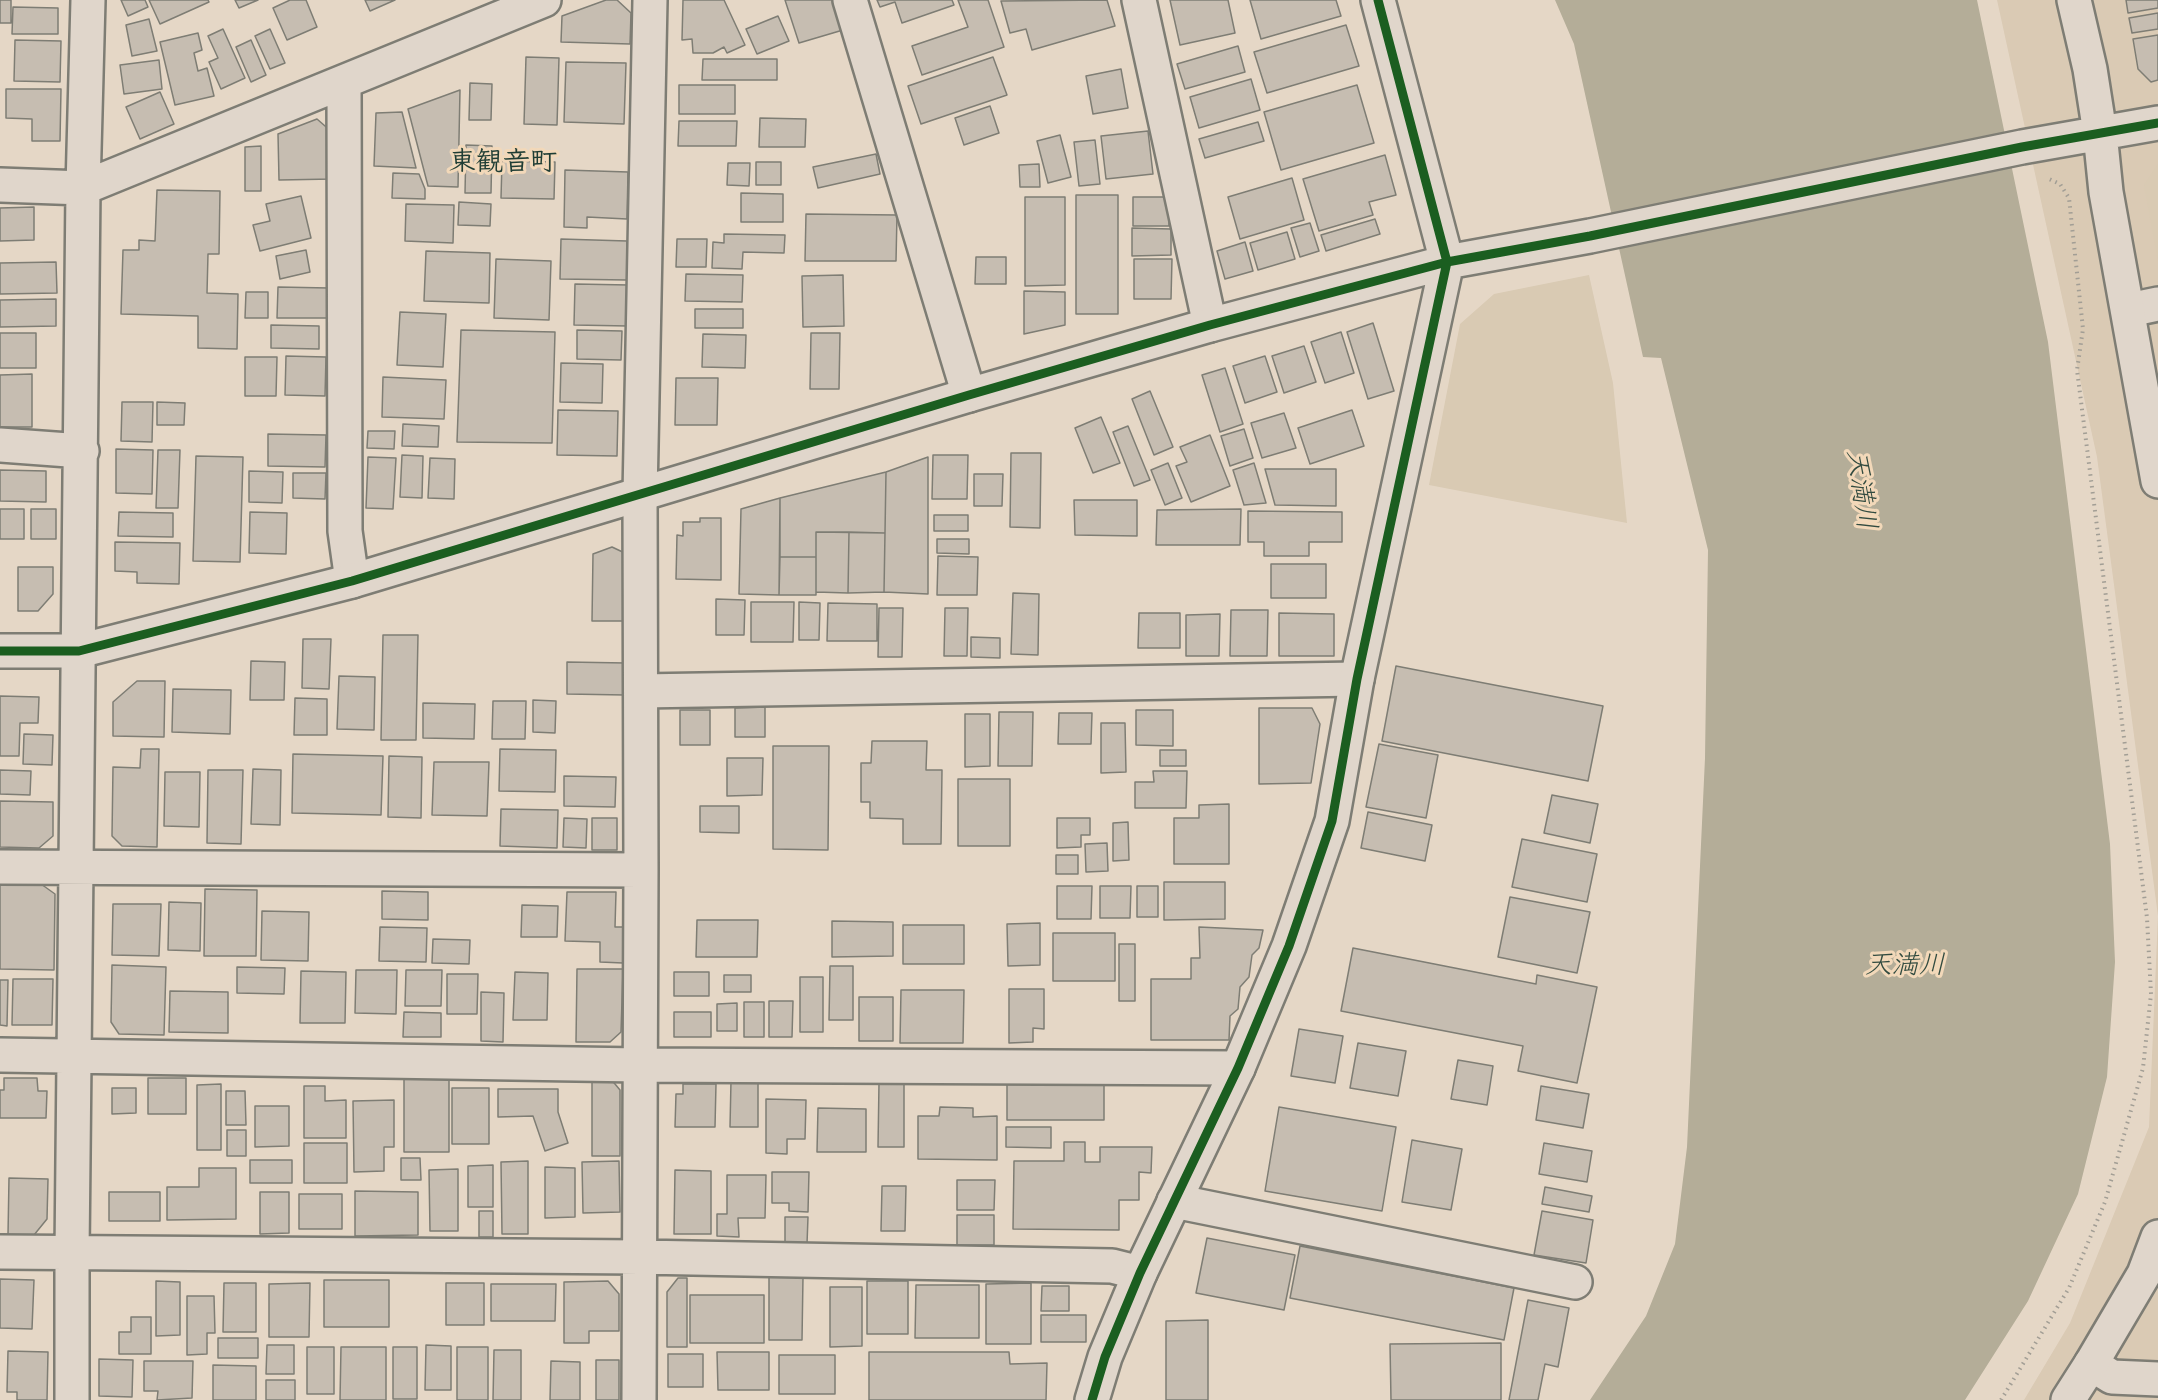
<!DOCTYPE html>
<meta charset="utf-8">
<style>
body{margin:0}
canvas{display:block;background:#e5d7c6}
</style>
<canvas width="2158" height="1400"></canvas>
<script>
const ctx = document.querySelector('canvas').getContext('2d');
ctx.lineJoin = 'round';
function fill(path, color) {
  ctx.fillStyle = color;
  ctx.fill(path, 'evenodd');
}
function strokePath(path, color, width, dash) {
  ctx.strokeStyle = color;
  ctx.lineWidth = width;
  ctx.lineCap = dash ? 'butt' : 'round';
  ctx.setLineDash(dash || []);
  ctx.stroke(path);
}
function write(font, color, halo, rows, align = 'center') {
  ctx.font = font + ' "Indie Flower","Klee One",sans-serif';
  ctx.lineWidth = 6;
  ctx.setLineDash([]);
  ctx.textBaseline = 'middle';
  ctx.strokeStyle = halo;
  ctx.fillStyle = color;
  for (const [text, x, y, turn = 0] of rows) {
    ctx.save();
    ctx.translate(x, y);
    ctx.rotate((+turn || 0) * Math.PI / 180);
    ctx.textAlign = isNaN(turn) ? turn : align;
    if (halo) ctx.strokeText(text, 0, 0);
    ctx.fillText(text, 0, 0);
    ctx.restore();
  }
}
const built = new Path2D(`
 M1997,0H2158V916L2097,457Z
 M2158,916V1400H2024L2070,1323L2149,1127Z`);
const green = new Path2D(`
 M2158,164V261L2144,185Z
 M1589,275L1613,383L1627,523L1429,485L1460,324L1494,294Z`);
const water = new Path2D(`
 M1555,0H1977L2048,342L2110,844L2115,962L2107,1077L2078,1194L2028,1301L1965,1400H1590L1646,1316L1675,1244L1687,1147L1705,758L1708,550L1661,358L1643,357L1574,44Z`);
const building = new Path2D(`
 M0,0H11V23H0Z
 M121,0H145L148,7L128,16Z
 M149,0H208L209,2L160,24Z
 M235,0H258L239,8Z
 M290,0H306L317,27L287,40L273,8Z
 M365,0H395L370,11Z
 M606,0H617L631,13L630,44L561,42L562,16Z
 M683,0H724L745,45L727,53L724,47L713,53H693L692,39L682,40Z
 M785,0H834L843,30L799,43Z
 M877,0H952L954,5L902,23L895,2L880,7Z
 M958,0H988L1004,47L922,75L912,46L968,27Z
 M1107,0L1115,26L1032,50L1026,29L1010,33L1001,1Z
 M1170,0H1228L1235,33L1180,45Z
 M1250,0H1336L1341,16L1261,39Z
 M2126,0H2158V8L2128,13Z
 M13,7L58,8V34H12Z
 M2158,13V29L2132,33L2129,18Z
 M778,16L789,41L757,54L746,29Z
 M149,19L157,51L132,56L126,25Z
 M1346,25L1359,66L1267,93L1254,52Z
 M223,29L245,78L221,89L209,62L218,58L208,36Z
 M270,29L285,63L270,69L255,36Z
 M198,33L202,50L194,53L198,71L207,68L214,96L175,105L160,42Z
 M2158,35V80L2151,82L2138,69L2133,39Z
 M15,40L61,41L60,82L14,81Z
 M251,40L266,75L251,82L236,47Z
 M1238,46L1245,72L1185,89L1177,64Z
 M526,57L559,58L557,125L524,124Z
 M993,57L1007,95L921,124L908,86Z
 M703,59H777V80H702Z
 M159,60L162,89L124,94L120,65Z
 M566,62L626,63L624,124L564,122Z
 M1121,69L1128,108L1093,114L1086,76Z
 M1251,79L1260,110L1199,128L1190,97Z
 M470,83L492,84L491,120H469Z
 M679,85H735V114H679Z
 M1357,85L1374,143L1281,170L1264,112Z
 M6,89H61L60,141H32V119L6,118Z
 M460,90L458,187L428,186L408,109Z
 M160,92L174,124L140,139L126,107Z
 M990,106L999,133L964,145L955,118Z
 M402,112L416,168L374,166L376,113Z
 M760,118L806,119L805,147H759Z
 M317,119L333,133V179L279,180L278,134Z
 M679,121H737L736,146H678Z
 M1258,122L1264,141L1205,158L1199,139Z
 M1148,131L1153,174L1106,179L1101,136Z
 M1060,135L1071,177L1048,183L1037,141Z
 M1095,140L1100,184L1079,186L1074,142Z
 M466,145L492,146L491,193H465Z
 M261,146V191H245V147Z
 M876,154L880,174L818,188L813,167Z
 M1385,155L1396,195L1369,202L1373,215L1319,231L1303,179Z
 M502,161L555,162L554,199L501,198Z
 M756,162H781V185H756Z
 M728,163H750L749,186L727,185Z
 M1039,164L1040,187H1020L1019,165Z
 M565,170L628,172L627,219L587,217V228L564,227Z
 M393,173L419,174L425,189V199L392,198Z
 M1292,178L1304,220L1240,239L1228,197Z
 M157,190L220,191L219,254H208L207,293L238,294L237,349L198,348V316L121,314L123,250H139V240L155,241Z
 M741,193L783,194V222H741Z
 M1076,195H1118V314H1076Z
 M301,196L311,238L260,251L253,225L270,221L266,204Z
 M1025,197H1065V285L1025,286Z
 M1133,197H1169V226H1133Z
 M459,202L491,204L490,226L458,225Z
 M406,204L454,205L453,243L405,241Z
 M34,207V240L0,241V208Z
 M806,214L897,215L896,261H805Z
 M1375,219L1380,234L1326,251L1321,235Z
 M1310,223L1319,251L1300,257L1291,228Z
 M1132,228L1171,229V255L1132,256Z
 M1287,232L1295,259L1258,270L1250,243Z
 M724,234L785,235L784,253L743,252L742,269L712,268L713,242L724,243Z
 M561,239L627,241V280L560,279Z
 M677,239H707L706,267H676Z
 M1245,242L1253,271L1225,279L1217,251Z
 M306,250L310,272L280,279L276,256Z
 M426,251L490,253L489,303L424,301Z
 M976,257H1006V284H975Z
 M496,259L551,261L549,320L494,318Z
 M1134,259H1172L1171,299H1134Z
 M56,262L57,293L0,294V263Z
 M686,274L743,275L742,302L685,301Z
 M843,275L844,326L803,327L802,276Z
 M575,284L629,285L628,326L574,325Z
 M278,287L329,288V318H277Z
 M1024,291L1065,292V325L1024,334Z
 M246,292H268V318H245Z
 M56,299V326L0,327V300Z
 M695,309H743V328H695Z
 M400,312L446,314L443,367L397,365Z
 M1373,323L1394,391L1368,399L1347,332Z
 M271,325L319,326V349L271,348Z
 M461,330L555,332L552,443L457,442Z
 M577,330L622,331L621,360L577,359Z
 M1341,332L1354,373L1325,383L1311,342Z
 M0,333H36V368H0Z
 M811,333H840L839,389H810Z
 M703,334L746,335L745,368L702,367Z
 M1304,346L1316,382L1284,393L1272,356Z
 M286,356L326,357L325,396L285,395Z
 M1265,356L1277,392L1245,403L1233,366Z
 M245,357H277L276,396H245Z
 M561,363L603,364L602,403L560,402Z
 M1225,368L1243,424L1220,432L1202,375Z
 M32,374V427H0V375Z
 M383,377L446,380L444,419L382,417Z
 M676,378H718L717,425H675Z
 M1150,391L1173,447L1154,455L1132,399Z
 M122,402H153L152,442L121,441Z
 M157,402L185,403L184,425H157Z
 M558,410L618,411L617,456L557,455Z
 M1352,410L1364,446L1310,464L1298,428Z
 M1284,413L1296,448L1262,458L1251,423Z
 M1101,417L1120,463L1093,473L1075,428Z
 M403,424L439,426L438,447L402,446Z
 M1128,426L1150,480L1134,486L1113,432Z
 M1244,429L1253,458L1230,466L1221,436Z
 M368,431H395L394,449L367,448Z
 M268,434L326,435L325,467L268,466Z
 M1210,435L1230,486L1191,502L1176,466L1187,462L1180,447Z
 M116,449L153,450L152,494L116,493Z
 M158,450H180L178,508H156Z
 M1011,453H1041L1040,528L1010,527Z
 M402,455L423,456L422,498L400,497Z
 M933,455H968L967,499H932Z
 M196,456L243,457L240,562L193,561Z
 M368,457L396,458L393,509L366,508Z
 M928,457V594L884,592L886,472Z
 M430,458L455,459L454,499L428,498Z
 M1168,463L1182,498L1165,505L1151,470Z
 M1254,463L1266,503L1244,505L1233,470Z
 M1265,469H1336V506L1275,505Z
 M0,470L46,471V502L0,501Z
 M249,471L283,472L282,503L249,502Z
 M886,472L885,533L816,532V557H780V498Z
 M293,473H326L325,499L293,498Z
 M974,474H1003L1002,506H974Z
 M780,498L779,595L739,594L741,509Z
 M1074,500H1137V536L1075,535Z
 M0,509H24V539H0Z
 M31,509H56V539H31Z
 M1241,509L1240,545H1156L1157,510Z
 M1248,511L1342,512V542H1309V556H1264V542H1248Z
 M119,512L173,513V537L118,536Z
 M250,512L287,513L286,554L249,553Z
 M934,515H968V531H934Z
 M700,518H721V580L676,579L677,535L683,536V522H700Z
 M816,532H849L848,593L816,592Z
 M849,532L885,533L884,592L848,593Z
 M937,539H969V554L937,553Z
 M115,542L180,543L179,584L137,583V572L115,571Z
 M612,547L629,555L627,621H592L593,554Z
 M938,556L978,557L977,595H937Z
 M780,557H816V595H779Z
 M1271,564H1326V598H1271Z
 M18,567H53V594L38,611H18Z
 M1013,593L1039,594L1038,655L1011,654Z
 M716,599L745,600L744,635H716Z
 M751,602H794L793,642H751Z
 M799,602L820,603L819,640H799Z
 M828,603L877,604V641H827Z
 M879,608H903L902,657H878Z
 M945,608H968L967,656H944Z
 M1231,610H1268L1267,656H1230Z
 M1139,613H1180V648H1138Z
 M1279,613L1334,614V656H1279Z
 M1220,614L1219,656H1186V615Z
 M383,635H418L416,740H381Z
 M971,637L1000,638V658L971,657Z
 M303,639H331L329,689L302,688Z
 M251,661L285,662L284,700H250Z
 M567,662L626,663L625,695L567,694Z
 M1396,666L1603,706L1588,781L1382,741Z
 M339,676L375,677L374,730L337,729Z
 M137,681H165L164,737L113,736V702Z
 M173,689L231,690L230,734L172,732Z
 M0,696L39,697L38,723H20L19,756H0Z
 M295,698L327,699V735H294Z
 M533,700L556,701L555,733L533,732Z
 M493,701H526L525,739H492Z
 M423,703L475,704L474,739L423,738Z
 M765,707V737H735V708Z
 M1259,708H1312L1320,724L1311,783L1259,784Z
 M680,710H710V745H680Z
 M1136,710H1173V746L1136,745Z
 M999,712H1033L1032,766H998Z
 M1059,713H1092L1091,744H1058Z
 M965,714H990V766L965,767Z
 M1101,723H1125L1126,772L1101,773Z
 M24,734L53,735L52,765L23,764Z
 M872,741H927L926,770H942L941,844H903V819L870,818V802H861V763H871Z
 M1379,744L1438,755L1426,818L1366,807Z
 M773,746H829L828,850L773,849Z
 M141,749H159L157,847L122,846L112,836L113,767L140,768Z
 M500,749L556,750L555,792L499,791Z
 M1160,750H1186V766H1160Z
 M293,754L383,756L381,815L292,813Z
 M389,756L422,757L421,818L388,817Z
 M727,758H763L762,795L727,796Z
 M434,762H489L487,816L432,815Z
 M253,769L281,770L280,825L251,824Z
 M0,770L31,771L30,795L0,794Z
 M208,770H243L241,844L207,843Z
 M1153,771H1187L1186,808H1135V782H1154Z
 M165,772H200L199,827L164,826Z
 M564,776L616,777L615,807L564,806Z
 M958,779H1010V846H958Z
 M1552,795L1598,804L1590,843L1544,833Z
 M0,801L53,802V836L39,848L0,847Z
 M1229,804V864H1174V818H1199V805Z
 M700,806H739V833L700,832Z
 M501,809L558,810L557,848L500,846Z
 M1368,812L1432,825L1425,861L1361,848Z
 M564,818L587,819L586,848L563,847Z
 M592,818H617V850H592Z
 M1057,818H1090V835H1081V847L1057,848Z
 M1128,822L1129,860L1113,861V823Z
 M1522,839L1597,854L1587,902L1512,887Z
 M1107,843L1108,871L1086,872L1085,844Z
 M1056,855H1078V874H1056Z
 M1164,882H1225V919L1164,920Z
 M0,883L41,884L55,894L54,970L0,969Z
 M1057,886H1092L1091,919H1057Z
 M1100,886H1131L1130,918H1100Z
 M1137,886H1158V917H1137Z
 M205,889L257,890L256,956H204Z
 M382,891L428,892V920L382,919Z
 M567,892H616L615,927H624L623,963L600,962V942L565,941Z
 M1510,897L1590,912L1577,973L1498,957Z
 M169,902L201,903L200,951L168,950Z
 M113,904H161L159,956L112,955Z
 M522,905L558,906L557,937H521Z
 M262,911L309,912L308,961L261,960Z
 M697,920H758L757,957H696Z
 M832,921L893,922V956L832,957Z
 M1040,923V965L1008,966L1007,924Z
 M903,925H964V964H903Z
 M380,927L427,928L426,962L379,961Z
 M1199,927L1263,930L1259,948L1252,955L1249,977L1240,987L1238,1009L1230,1016L1229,1040H1151V979H1191V958H1200Z
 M1053,933H1115V981H1053Z
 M433,939L470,940L469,964L432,963Z
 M1119,944H1135V1001H1119Z
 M1353,948L1536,984L1537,975L1597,987L1577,1083L1518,1071L1523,1046L1341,1011Z
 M112,965L166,967L164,1035L119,1034L111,1022Z
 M830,966H853V1020H829Z
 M237,967L285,968L284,994L237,993Z
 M577,969H623L621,1032L610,1042H576Z
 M356,970H397L396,1014L355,1013Z
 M406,970H442L441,1006H405Z
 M301,971L346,972L345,1023H300Z
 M515,972L548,973L547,1020H513Z
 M674,972H709V996H674Z
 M447,974H478L477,1014H447Z
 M724,975H751V992H724Z
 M800,977H823V1032H800Z
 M13,979H53L52,1025H12Z
 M0,980H8L7,1026L0,1025Z
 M1009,989H1044V1029L1033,1028V1042L1009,1043Z
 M901,990H964L963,1043H900Z
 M170,991L228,992V1033L169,1032Z
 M481,992L504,993L503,1042L481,1041Z
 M859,997H893V1041H859Z
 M769,1001H793L792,1037H769Z
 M744,1002H764V1037H744Z
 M737,1003V1031H717V1004Z
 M404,1012L441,1013V1037H403Z
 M674,1012H711V1037H674Z
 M1299,1029L1343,1036L1335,1083L1291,1076Z
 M1358,1043L1406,1051L1398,1096L1350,1088Z
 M1458,1060L1493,1066L1487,1105L1451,1099Z
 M4,1078H37L38,1091H47L46,1118H0V1090H4Z
 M148,1078H186V1114H148Z
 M592,1078H610L620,1090V1156H592Z
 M404,1079H449V1152H404Z
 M731,1081H758V1127H730Z
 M904,1082V1147H878L879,1083Z
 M221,1084V1150H197V1085Z
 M683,1084H716L715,1127H675L676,1094H683Z
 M1007,1084L1104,1085V1120H1007Z
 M304,1086H325V1101L346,1100V1138H304Z
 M1541,1086L1589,1094L1583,1128L1536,1120Z
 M112,1088H136V1113L112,1114Z
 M452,1088H489V1144H452Z
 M498,1089H558V1112L568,1143L545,1151L533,1116L498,1117Z
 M226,1091H245L246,1125H226Z
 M766,1099L806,1100L805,1139H787V1154L766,1153Z
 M394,1100V1147H384V1171L354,1172L353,1101Z
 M255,1106H289V1146L255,1147Z
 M940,1107L973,1108V1117L997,1116V1160L918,1159V1116H939Z
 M1279,1107L1396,1127L1382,1211L1265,1191Z
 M818,1108L866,1109V1152H817Z
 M1006,1127H1051V1148L1006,1147Z
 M227,1130H246V1156H227Z
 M1412,1140L1462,1149L1451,1210L1402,1202Z
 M1064,1142H1085V1162H1100V1147H1152L1151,1173L1139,1172V1200H1119V1230L1013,1229L1014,1161H1064Z
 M304,1143H347V1183H304Z
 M1544,1143L1592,1151L1587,1182L1539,1174Z
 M401,1158H420L421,1180H401Z
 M250,1160H292V1183H250Z
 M528,1161V1234H502L501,1162Z
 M619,1161L620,1212L583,1213L582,1162Z
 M493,1165V1207H468V1166Z
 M545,1167L575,1168V1217L545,1218Z
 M199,1168H236V1219L167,1220V1187H199Z
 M458,1169V1231H430L429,1170Z
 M675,1170L711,1171V1234H674Z
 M772,1172H809L808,1212L789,1211V1203H772Z
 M727,1175H766L765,1218H738L739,1237L717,1236V1214H727Z
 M9,1178L48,1179L47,1219L34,1235H8Z
 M957,1180H995L994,1210H957Z
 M882,1186H906L905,1231H881Z
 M1545,1187L1592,1196L1589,1212L1542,1204Z
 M355,1191L418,1192V1235L355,1236Z
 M109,1192H160V1221H109Z
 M260,1192H289V1233L260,1234Z
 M299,1194H342V1229H299Z
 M479,1211H493V1237H479Z
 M1542,1211L1593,1220L1586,1263L1534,1255Z
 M957,1215H994V1245H957Z
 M785,1217H808L807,1244H785Z
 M1207,1238L1295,1255L1284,1310L1196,1293Z
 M1300,1246L1514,1288L1504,1340L1290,1298Z
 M769,1277H803L802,1340H769Z
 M678,1278H687V1347H667V1292Z
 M0,1279L34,1280L32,1329L0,1328Z
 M324,1280H389V1327H324Z
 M156,1281L180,1282V1335L156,1336Z
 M608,1281L619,1294V1331H589V1343H564V1282Z
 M867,1281H908V1334H867Z
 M224,1283H256V1332H223Z
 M310,1283L309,1337H269V1284Z
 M446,1283H484V1325H446Z
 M1031,1283V1344H986V1284Z
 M491,1284H556L555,1321H491Z
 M916,1285H979V1338H915Z
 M1042,1286H1069V1311H1041Z
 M830,1287H862V1346L830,1347Z
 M690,1295H764V1343H690Z
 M187,1296H214L215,1333H207V1354L187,1355Z
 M1528,1300L1569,1308L1558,1367L1545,1364L1538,1400H1509Z
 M1041,1315H1086V1342H1041Z
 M131,1317H151V1354H119V1332H131Z
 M1208,1320V1400H1166V1321Z
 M218,1338H258V1358H218Z
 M1501,1343V1400H1391L1390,1344Z
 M267,1345H294V1374H266Z
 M426,1345L451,1346V1390H425Z
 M307,1347H334V1394H307Z
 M341,1347H386V1400H340Z
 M393,1347H417V1399H393Z
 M457,1347H488V1400H457Z
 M494,1350H521V1400H493Z
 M8,1351L48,1352L47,1400H17V1392H7Z
 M717,1352H769V1390H718Z
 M869,1352H1009L1010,1364L1047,1363L1046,1400H869Z
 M668,1354H703V1387H668Z
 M779,1355H835V1394H779Z
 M99,1359L133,1360L132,1397L99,1396Z
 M596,1360H619V1400H596Z
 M144,1361H193L192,1398L157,1400L158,1391H144Z
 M551,1361L580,1362V1400H550Z
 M213,1365L256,1366V1400H213Z
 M266,1380H295V1400H266Z`);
const path = new Path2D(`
 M2001,1400L2069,1288L2105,1202L2143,1068L2151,994L2147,918L2077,370L2083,329L2069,198L2060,184L2049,179`);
const street = new Path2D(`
 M850,0L969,395
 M1139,0L1210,325
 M344,82L345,531L352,581
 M0,185L83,188L544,0
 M2129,310L2158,304
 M0,445L82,451
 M641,691L1357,679
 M0,867L641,870
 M0,1055L640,1065L1238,1068
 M1174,1201L1575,1282
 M0,1252L640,1257L1112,1266L1140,1273
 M2091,1364L2112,1377L2158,1379
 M72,1400V1253L83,188L88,0
 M639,1400L641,870L640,495L650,0`);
const secondary = new Path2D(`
 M2074,0L2090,69L2100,133L2106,192L2158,481
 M0,651H79L352,581L969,395L1210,325L1447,262L1590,236L2022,147L2158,123
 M1092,1400L1105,1357L1140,1273L1238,1068L1289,946L1332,821L1357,679L1447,262L1378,0
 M2068,1400L2091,1364L2144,1274L2158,1237`);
const cycleway = new Path2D(`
 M0,651H79L352,581L969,395L1210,325L1447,262L1590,236L2022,147L2158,123
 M1092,1400L1105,1357L1140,1273L1238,1068L1289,946L1332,821L1357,679L1447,262L1378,0`);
const neighbourhoodNames = [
 ["東観音町",503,166]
];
const waterNames = [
 ["天満川",1858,490,82],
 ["天満川",1905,969]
];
fill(built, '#dacab4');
fill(green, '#d9cab3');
fill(water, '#b4ad98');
fill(building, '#c6bdb1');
strokePath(building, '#7e7d74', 1.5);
strokePath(street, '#7e7d74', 38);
strokePath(secondary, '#7e7d74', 38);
strokePath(path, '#a29e95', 4, [1.5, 4.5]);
strokePath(street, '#e0d6cb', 33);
strokePath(secondary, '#e0d6cb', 33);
strokePath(cycleway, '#1b5e20', 9);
write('bold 27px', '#1f3d34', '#f2d8b9', neighbourhoodNames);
write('italic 27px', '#324b40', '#f2d8b9', waterNames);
</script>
